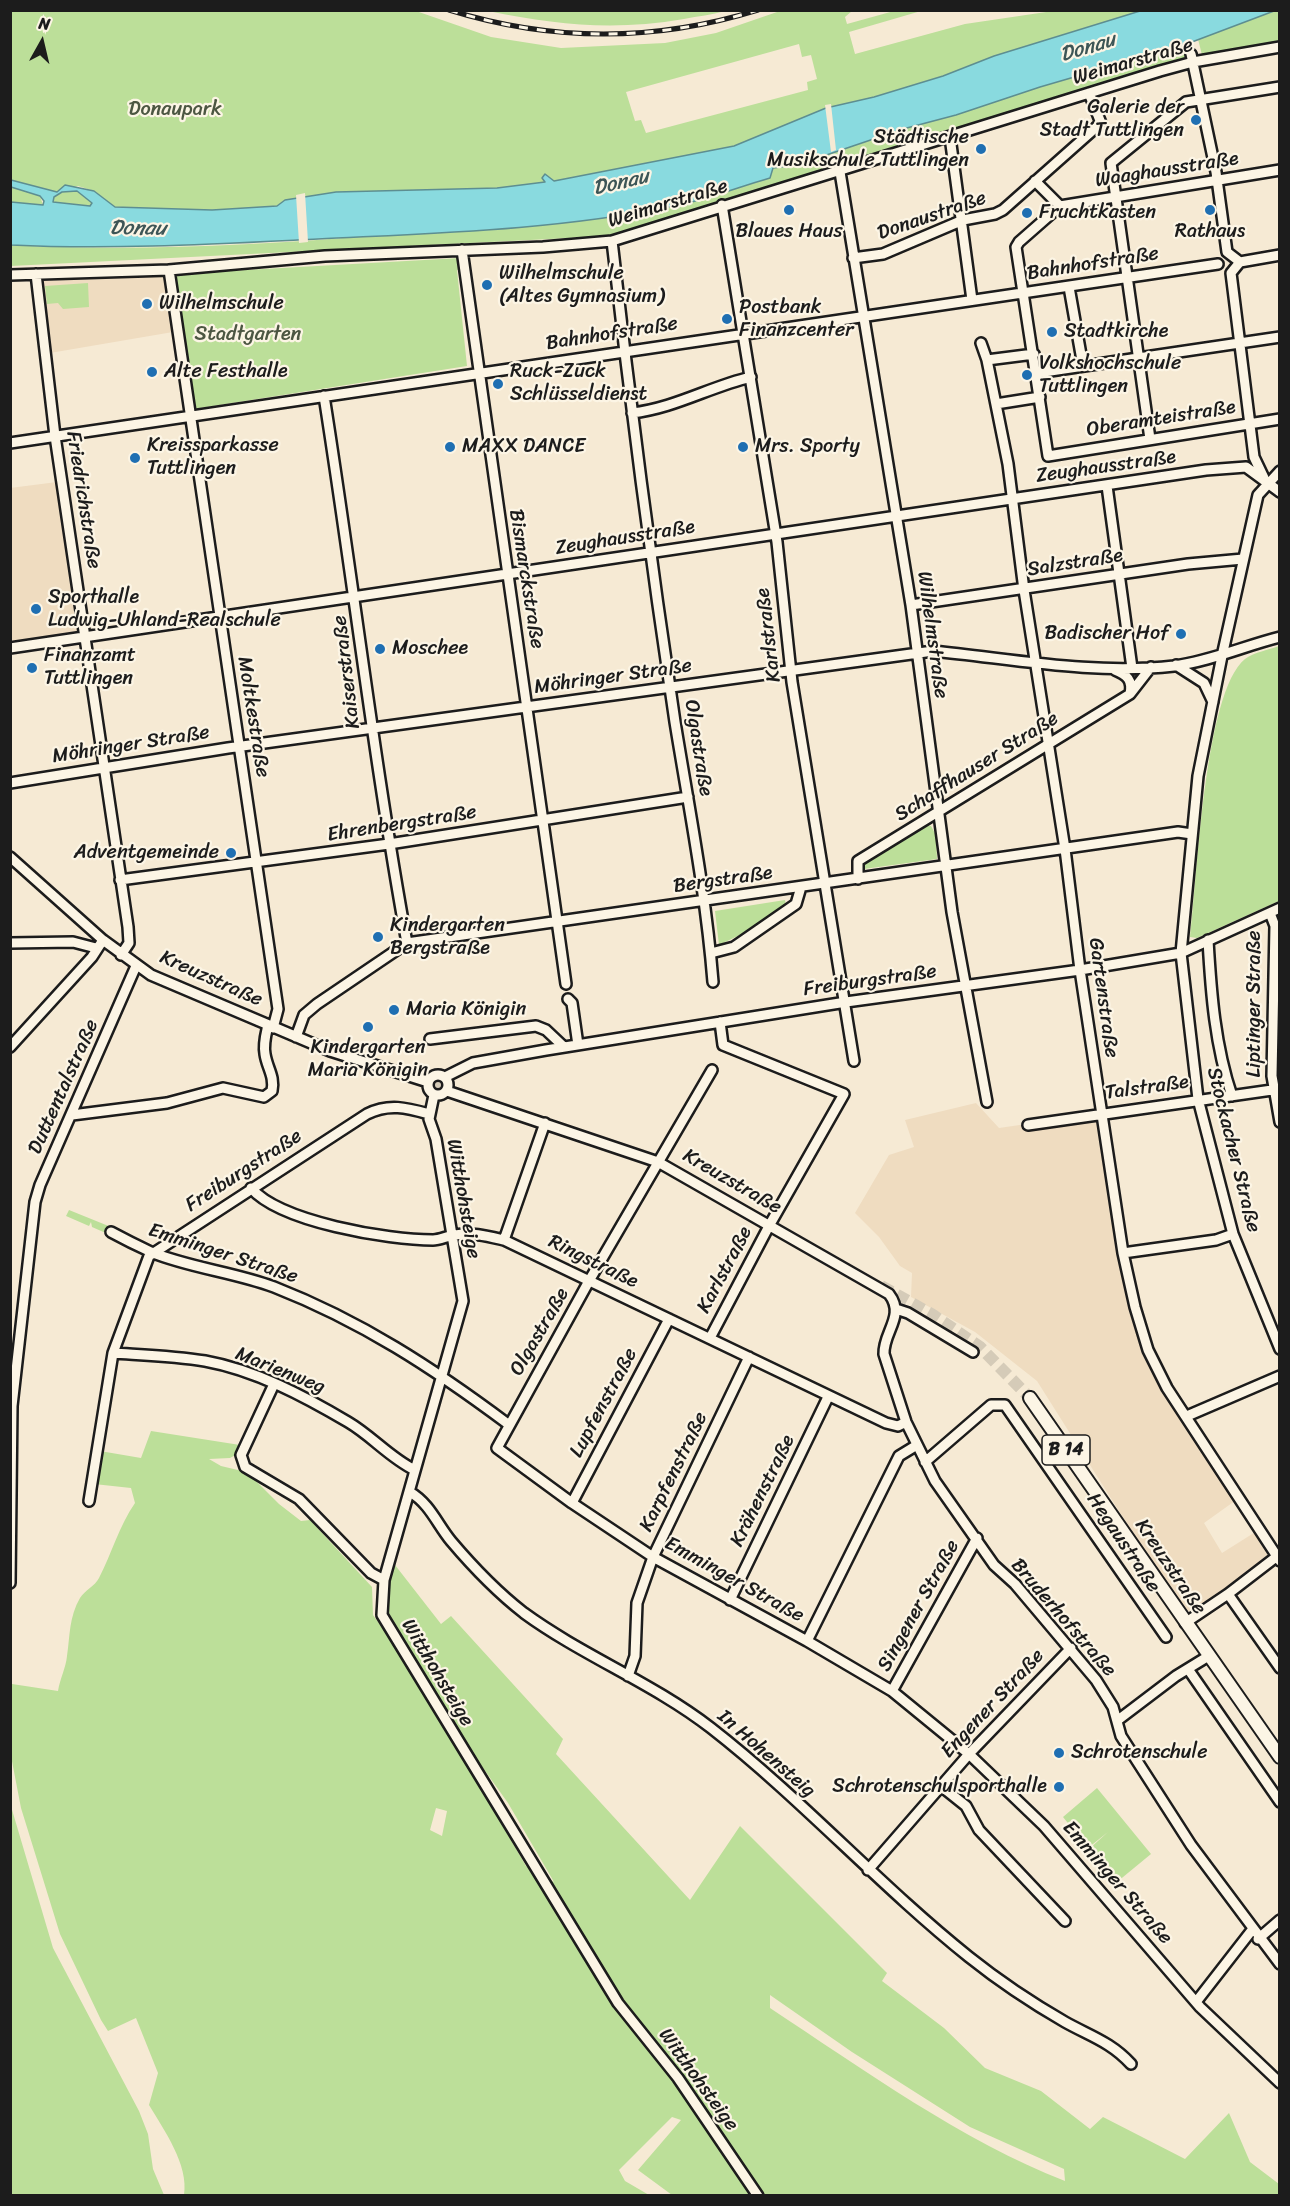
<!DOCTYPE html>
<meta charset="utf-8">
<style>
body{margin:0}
#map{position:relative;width:1290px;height:2206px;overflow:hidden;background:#f6ead4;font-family:Sriracha,sans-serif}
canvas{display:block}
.frame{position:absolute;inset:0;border:12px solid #1c1c1c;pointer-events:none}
.north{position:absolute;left:12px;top:12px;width:60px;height:60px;-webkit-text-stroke:4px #fcf5e5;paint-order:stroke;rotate:8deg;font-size:16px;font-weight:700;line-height:24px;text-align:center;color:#1c1c1c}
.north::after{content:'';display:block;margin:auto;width:21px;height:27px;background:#1c1c1c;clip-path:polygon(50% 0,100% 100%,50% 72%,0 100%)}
</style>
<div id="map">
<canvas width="1290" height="2206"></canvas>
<div class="frame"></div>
<div class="north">N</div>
</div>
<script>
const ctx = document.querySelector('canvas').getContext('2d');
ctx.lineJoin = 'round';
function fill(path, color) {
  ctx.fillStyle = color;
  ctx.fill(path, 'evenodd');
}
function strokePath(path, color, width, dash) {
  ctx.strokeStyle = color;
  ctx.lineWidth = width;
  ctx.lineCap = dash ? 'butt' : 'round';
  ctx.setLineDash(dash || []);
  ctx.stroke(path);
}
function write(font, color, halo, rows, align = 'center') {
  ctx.font = font + ' Sriracha,sans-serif';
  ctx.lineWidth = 4.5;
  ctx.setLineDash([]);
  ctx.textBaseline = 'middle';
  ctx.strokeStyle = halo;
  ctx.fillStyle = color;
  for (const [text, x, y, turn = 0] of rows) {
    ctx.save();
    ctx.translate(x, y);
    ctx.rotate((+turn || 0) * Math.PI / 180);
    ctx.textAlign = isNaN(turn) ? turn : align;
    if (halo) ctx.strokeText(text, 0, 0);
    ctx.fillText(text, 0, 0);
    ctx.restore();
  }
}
const built = new Path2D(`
 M166,275L173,332L50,353L40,281Z
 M57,482L81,635L11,645L10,488Z
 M976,1103L999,1128L1102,1113L1122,1253L1148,1352L1239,1498L1204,1523L1222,1553L1257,1531L1267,1550L1268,1559L1201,1609L1188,1611L1177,1603L1037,1381L975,1332L911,1297L912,1273L900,1266L879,1237L855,1213L889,1155L914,1147L905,1120Z`);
const green = new Path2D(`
 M10,11H416L491,37L561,48L665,43L716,33L780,11H852L845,17L847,24L894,11H921L849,32L855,54L965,24L1053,11H1140L994,56L943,76L874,97L826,108L734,146L554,181L545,174L546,182L497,188L336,192L286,200L277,206L212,210L115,207L94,191L78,186L57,192L11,180ZM799,44L802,57L811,55L817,79L807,82L808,90L646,133L641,120L635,121L626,92Z
 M488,11H725C712,15 698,16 684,19C613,31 558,25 488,11Z
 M1274,11H1279V42L1202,55L1198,39Z
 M1184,45L1187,59L610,236L11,266V245C218,256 430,230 636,213L677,206L770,178L773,168L797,165L903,129L956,115L1040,87Z
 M11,187L40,196L43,205L11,202Z
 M77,191L92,203L90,206L53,202L54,197L62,192Z
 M460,258L462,269L457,270L467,366L194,409L174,274Z
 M88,283L89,307L63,309L58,303L47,304L45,286Z
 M1279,646V901L1197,938L1190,937C1197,881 1204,692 1245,659C1255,652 1268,650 1279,646Z
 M926,825L931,826L936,835L937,859L864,869L863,865Z
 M785,900L786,905L746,932L719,945L715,911Z
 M69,1210L111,1227L108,1234L92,1227L91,1222L89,1226L66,1216Z
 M151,1431L240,1445L239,1453L230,1458L209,1459L221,1466L242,1471L256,1481L279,1504L301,1521L310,1520L372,1587L373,1615L381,1626L394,1627C383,1605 387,1588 395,1565L441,1624L451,1616L563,1739L556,1754L690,1900L740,1826L887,1973L882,1981L944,2028L985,2068L1041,2091L1090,2129L1103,2117L1185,2159L1229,2113L1250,2162L1279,2184V2195H672L638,2170L681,2120L672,2117L619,2170L625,2181L649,2195H184C189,2165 164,2130 149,2105L158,2073L136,2018L108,2031L101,2020L60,1934L21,1808L11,1756L12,1684L58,1691C60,1679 66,1667 67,1656C70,1635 69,1617 80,1598C85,1590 95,1586 99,1578C112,1553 119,1526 135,1503L131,1488L94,1484L100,1451L141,1458ZM468,1747L508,1803L554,1882L526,1866L460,1752ZM436,1808L447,1811L442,1836L430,1830ZM770,1995L852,2052L970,2127L1064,2169L1065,2181C964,2142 861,2068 770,2008Z
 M1097,1788L1151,1854L1117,1882L1089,1849L1108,1832L1088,1848L1063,1817Z
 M10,1803L53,1948L139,2111L148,2134L153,2169L164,2195H11Z`);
const water = new Path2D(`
 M1140,11H1274L1184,45L1040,87L956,115L903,129L797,165L773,168L770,178C738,187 707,200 674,206C557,230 437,233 318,239C216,244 113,250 11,245V202L43,205L44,201L40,196L11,187V180L57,192L65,185L94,191L115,207L212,210L277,206L285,200L336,192L497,188L545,182L542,178L545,174L554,181L734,146L826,108L874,97L943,76L994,56ZM77,191L92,203L90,206L53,202L54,197L62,192Z`);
const pier = new Path2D(`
 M831,104L836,150L831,152L825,105Z
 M305,193L308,242L299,243L296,195Z`);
const majorTunnel = new Path2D(`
 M417,1079L457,1094
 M881,1286L933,1315L980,1347L1030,1398`);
const minor = new Path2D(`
 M1191,54L1216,172L1227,252L1240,262
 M950,137L972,300
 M840,172L911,605L952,912L987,1102
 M1035,181L1060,206
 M722,205L777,542L792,682L854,1061
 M1060,206L1019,242L1016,247L1048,456L1280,419
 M1060,206L1280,170
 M612,241C630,402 651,562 675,722C689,808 706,894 713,982
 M462,250L566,984
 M853,258L883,254L963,220L995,214L1003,210L1101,123L1089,93
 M1240,262L1231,273L1254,457L1264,478
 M1240,262L1280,255
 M169,270L278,1009L273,1028
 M36,274L55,436L128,927L129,943L121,955
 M10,275L169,270L325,256L543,247L612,241L1160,71L1193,62L1280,47
 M1069,287L1083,366
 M981,343L987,360L1008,464L1024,590L1065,849L1080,970L1123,1253L1135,1307L1148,1350L1167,1388L1280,1561
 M987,360L1034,354
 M1037,373L1280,337
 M324,396C353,579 374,762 407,943
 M996,404L1040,397
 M632,413C675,408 709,387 751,377
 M1150,439L1111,163L1186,102L1280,87
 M10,443L1218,264
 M1280,471L1258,495L1222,656L1198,776L1181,953L1198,1099L1233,1234L1280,1349
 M1107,486L1132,668
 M911,605L1188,564L1243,559
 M10,648L1206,470L1246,467L1280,492
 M1176,665L1204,683L1213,702
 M1115,670C1127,675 1133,680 1130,694
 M10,783L228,748L933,651C1014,659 1092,675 1174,666C1211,661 1244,646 1280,637
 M10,857L103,940L151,975L330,1051L428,1082
 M858,879V861L1130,694L1151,667
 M120,880L389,844L688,797
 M1270,913L1275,926L1272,1076L1280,1122
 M1208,940C1211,993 1215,1046 1232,1096
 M10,943L73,942L96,948
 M711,953L734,947L796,904L801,887
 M568,999L572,1003L578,1045
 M296,1037L304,1015L317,1004L407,943L1178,832L1192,834
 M430,1039L536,1026L546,1030L564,1047
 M10,1047L92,957L103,940
 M712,1070L589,1281L497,1448L572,1503L653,1557L807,1641L892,1691L969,1754L1044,1826L1200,2007L1280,2083
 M428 1085a10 10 0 1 1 20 0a10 10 0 1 1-20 0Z
 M445,1077L473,1063L546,1050L846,1002L1080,970L1181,953L1280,908
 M447,1091L658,1162L889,1294C906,1316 883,1332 884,1354L906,1422L935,1481L994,1565L1015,1584L1096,1680L1113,1707L1121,1736L1191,1845L1280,1964
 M434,1095L429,1119L436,1139L463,1301L384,1580L382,1615L618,2003L678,2078L758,2196
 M72,1115L167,1103L223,1088L264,1097L272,1091C275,1076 267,1068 265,1054C263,1044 266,1034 268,1025
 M1028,1125L1272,1090
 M251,1188C280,1222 388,1240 433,1240C440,1240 447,1236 455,1235C472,1232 487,1236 504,1240L886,1423L898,1426L906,1422
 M111,1232C124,1239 138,1246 151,1252C190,1268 234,1272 274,1287C361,1321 433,1368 508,1424
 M504,1240L545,1123
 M1123,1253L1216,1240L1233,1234
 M896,1309L908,1313L973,1352
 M710,1338L769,1226L844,1094L723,1045L720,1022
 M113,1353C143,1355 175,1356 205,1361C255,1370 304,1396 348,1422C372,1436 390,1458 415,1470
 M274,1384L241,1455L245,1467L299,1499L371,1573L384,1580
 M1187,1416L1280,1376
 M925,1462L991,1405H1005L1166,1637
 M410,1492C430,1504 437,1524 451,1541C473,1567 497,1592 524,1613C583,1656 653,1683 711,1728C801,1798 879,1885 969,1957C999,1981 1032,2003 1065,2022C1090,2036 1111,2042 1131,2064
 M89,1501L113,1353L149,1256L367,1114C389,1103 407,1108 429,1114
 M572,1503L669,1319
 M10,1583L12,1406L35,1202L40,1185L136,966
 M1228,1594L1280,1668
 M730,1600L828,1397
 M1185,1623L1228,1594L1280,1554
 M807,1641L899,1456L917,1445
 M1188,1669L1280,1802
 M628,1676L635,1656L637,1603L653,1557L749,1357
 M892,1691L977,1538
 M1118,1720L1176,1676L1207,1657
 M941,1786L966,1806L979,1830L1065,1921
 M868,1870L969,1754L1071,1648
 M1258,1939L1280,1920
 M1196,2002L1252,1930`);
const major = new Path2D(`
 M1030,1398L1280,1757`);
const rail = new Path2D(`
 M449,10C552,42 655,42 758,10`);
const markers = [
 [1196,120,6,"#1f6fb2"],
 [981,149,6,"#1f6fb2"],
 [789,210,6,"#1f6fb2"],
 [1210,210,6,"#1f6fb2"],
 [1027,213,6,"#1f6fb2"],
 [487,285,6,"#1f6fb2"],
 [147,304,6,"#1f6fb2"],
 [727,319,6,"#1f6fb2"],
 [1052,332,6,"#1f6fb2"],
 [152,372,6,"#1f6fb2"],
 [1027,375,6,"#1f6fb2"],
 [498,384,6,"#1f6fb2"],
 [450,447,6,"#1f6fb2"],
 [743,447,6,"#1f6fb2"],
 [135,458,6,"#1f6fb2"],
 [36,609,6,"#1f6fb2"],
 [1181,634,6,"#1f6fb2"],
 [380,649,6,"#1f6fb2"],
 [32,668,6,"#1f6fb2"],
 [231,853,6,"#1f6fb2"],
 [378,937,6,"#1f6fb2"],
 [394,1010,6,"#1f6fb2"],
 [368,1027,6,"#1f6fb2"],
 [1059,1753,6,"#1f6fb2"],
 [1059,1787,6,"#1f6fb2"]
];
const shields = [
 [1066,1450,48]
];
const shieldNames = [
 ["B 14",1066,1450]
];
const streetNames = [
 ["Weimarstraße",1133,62,-16],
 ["Waaghausstraße",1167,170,-9],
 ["Weimarstraße",668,204,-17],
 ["Donaustraße",932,216,-19],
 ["Bahnhofstraße",1093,264,-9],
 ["Bahnhofstraße",612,334,-9],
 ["Oberamteistraße",1161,419,-9],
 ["Zeughausstraße",1106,467,-8],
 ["Friedrichstraße",83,500,81],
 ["Zeughausstraße",625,538,-9],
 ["Salzstraße",1075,563,-9],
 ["Bismarckstraße",526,579,81],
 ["Karlstraße",769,635,-97],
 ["Wilhelmstraße",932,635,82],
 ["Kaiserstraße",347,672,-97],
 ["Möhringer Straße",613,677,-8],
 ["Moltkestraße",253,717,81],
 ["Möhringer Straße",131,745,-9],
 ["Olgastraße",698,748,81],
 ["Schaffhauser Straße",977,767,-32],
 ["Ehrenbergstraße",402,824,-9],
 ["Bergstraße",723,880,-8],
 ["Kreuzstraße",211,979,24],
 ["Freiburgstraße",870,981,-8],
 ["Gartenstraße",1103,998,82],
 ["Liptinger Straße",1255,1004,-90],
 ["Duttentalstraße",64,1087,-66],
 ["Talstraße",1147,1088,-8],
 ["Stockacher Straße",1233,1150,76],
 ["Freiburgstraße",244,1171,-33],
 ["Kreuzstraße",732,1182,30],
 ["Witthohsteige",463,1199,80],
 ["Emminger Straße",223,1254,18],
 ["Ringstraße",593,1262,26],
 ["Karlstraße",725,1270,-62],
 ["Olgastraße",540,1332,-60],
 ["Marienweg",280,1371,22],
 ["Lupfenstraße",604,1403,-62],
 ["Karpfenstraße",674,1472,-64],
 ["Krähenstraße",763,1491,-64],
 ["Hegaustraße",1123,1543,56],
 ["Kreuzstraße",1170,1567,56],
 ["Emminger Straße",734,1580,29],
 ["Singener Straße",919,1606,-61],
 ["Bruderhofstraße",1063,1618,49],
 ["Witthohsteige",437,1673,59],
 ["Engener Straße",993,1704,-47],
 ["In Hohensteig",766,1754,41],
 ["Emminger Straße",1117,1883,49],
 ["Witthohsteige",698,2080,54]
];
const poiNames = [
 ["Galerie der",1184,108,"right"],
 ["Stadt Tuttlingen",1184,131,"right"],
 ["Städtische",969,138,"right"],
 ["Musikschule Tuttlingen",969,161,"right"],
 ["Fruchtkasten",1039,213],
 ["Blaues Haus",789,232,"center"],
 ["Rathaus",1210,232,"center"],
 ["Wilhelmschule",499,274],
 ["(Altes Gymnasium)",499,297],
 ["Wilhelmschule",159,304],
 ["Postbank",739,308],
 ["Finanzcenter",739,331],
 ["Stadtkirche",1064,332],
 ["Volkshochschule",1039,364],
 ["Tuttlingen",1039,387],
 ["Alte Festhalle",164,372],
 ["Ruck-Zuck",510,372],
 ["Schlüsseldienst",510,395],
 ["Kreissparkasse",147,446],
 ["Tuttlingen",147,469],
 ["MAXX DANCE",462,447],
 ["Mrs. Sporty",755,447],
 ["Sporthalle",48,598],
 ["Ludwig-Uhland-Realschule",48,621],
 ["Badischer Hof",1169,634,"right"],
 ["Moschee",392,649],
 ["Finanzamt",44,656],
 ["Tuttlingen",44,679],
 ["Adventgemeinde",219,853,"right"],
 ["Kindergarten",390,926],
 ["Bergstraße",390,949],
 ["Maria Königin",406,1010],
 ["Kindergarten",368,1048,"center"],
 ["Maria Königin",368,1071,"center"],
 ["Schrotenschule",1071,1753],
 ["Schrotenschulsporthalle",1047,1787,"right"]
];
const parkNames = [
 ["Donaupark",175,110],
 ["Stadtgarten",248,335]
];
const waterNames = [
 ["Donau",1088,48,-17],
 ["Donau",621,183,-13],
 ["Donau",138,229,1]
];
fill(built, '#efdcc0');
fill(green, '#bcdf99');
fill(water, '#89dadf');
strokePath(water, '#5d8e91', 1.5);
fill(pier, '#f6ead4');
strokePath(majorTunnel, '#d5cbb8', 12, [12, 6]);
strokePath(minor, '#1c1c1c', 14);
strokePath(major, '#1c1c1c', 16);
strokePath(minor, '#fcf5e5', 9);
strokePath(major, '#fcf5e5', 12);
strokePath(rail, '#1c1c1c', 5);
strokePath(rail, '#fcf5e5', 3, [9]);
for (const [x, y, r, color] of markers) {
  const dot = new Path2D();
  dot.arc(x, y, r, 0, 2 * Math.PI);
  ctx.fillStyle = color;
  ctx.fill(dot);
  strokePath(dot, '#fcf5e5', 2);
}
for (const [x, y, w] of shields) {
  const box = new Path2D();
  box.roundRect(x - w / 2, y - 15, w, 30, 4.5);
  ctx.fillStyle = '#fcf5e5';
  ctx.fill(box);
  strokePath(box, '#1c1c1c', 1.5);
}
write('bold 18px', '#1c1c1c', null, shieldNames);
write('20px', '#1c1c1c', '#fcf5e5', streetNames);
write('20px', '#1c1c1c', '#fcf5e5', poiNames, 'left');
write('20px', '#4c5642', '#fcf5e5', parkNames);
write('italic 21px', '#3d5556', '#fcf5e5', waterNames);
</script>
